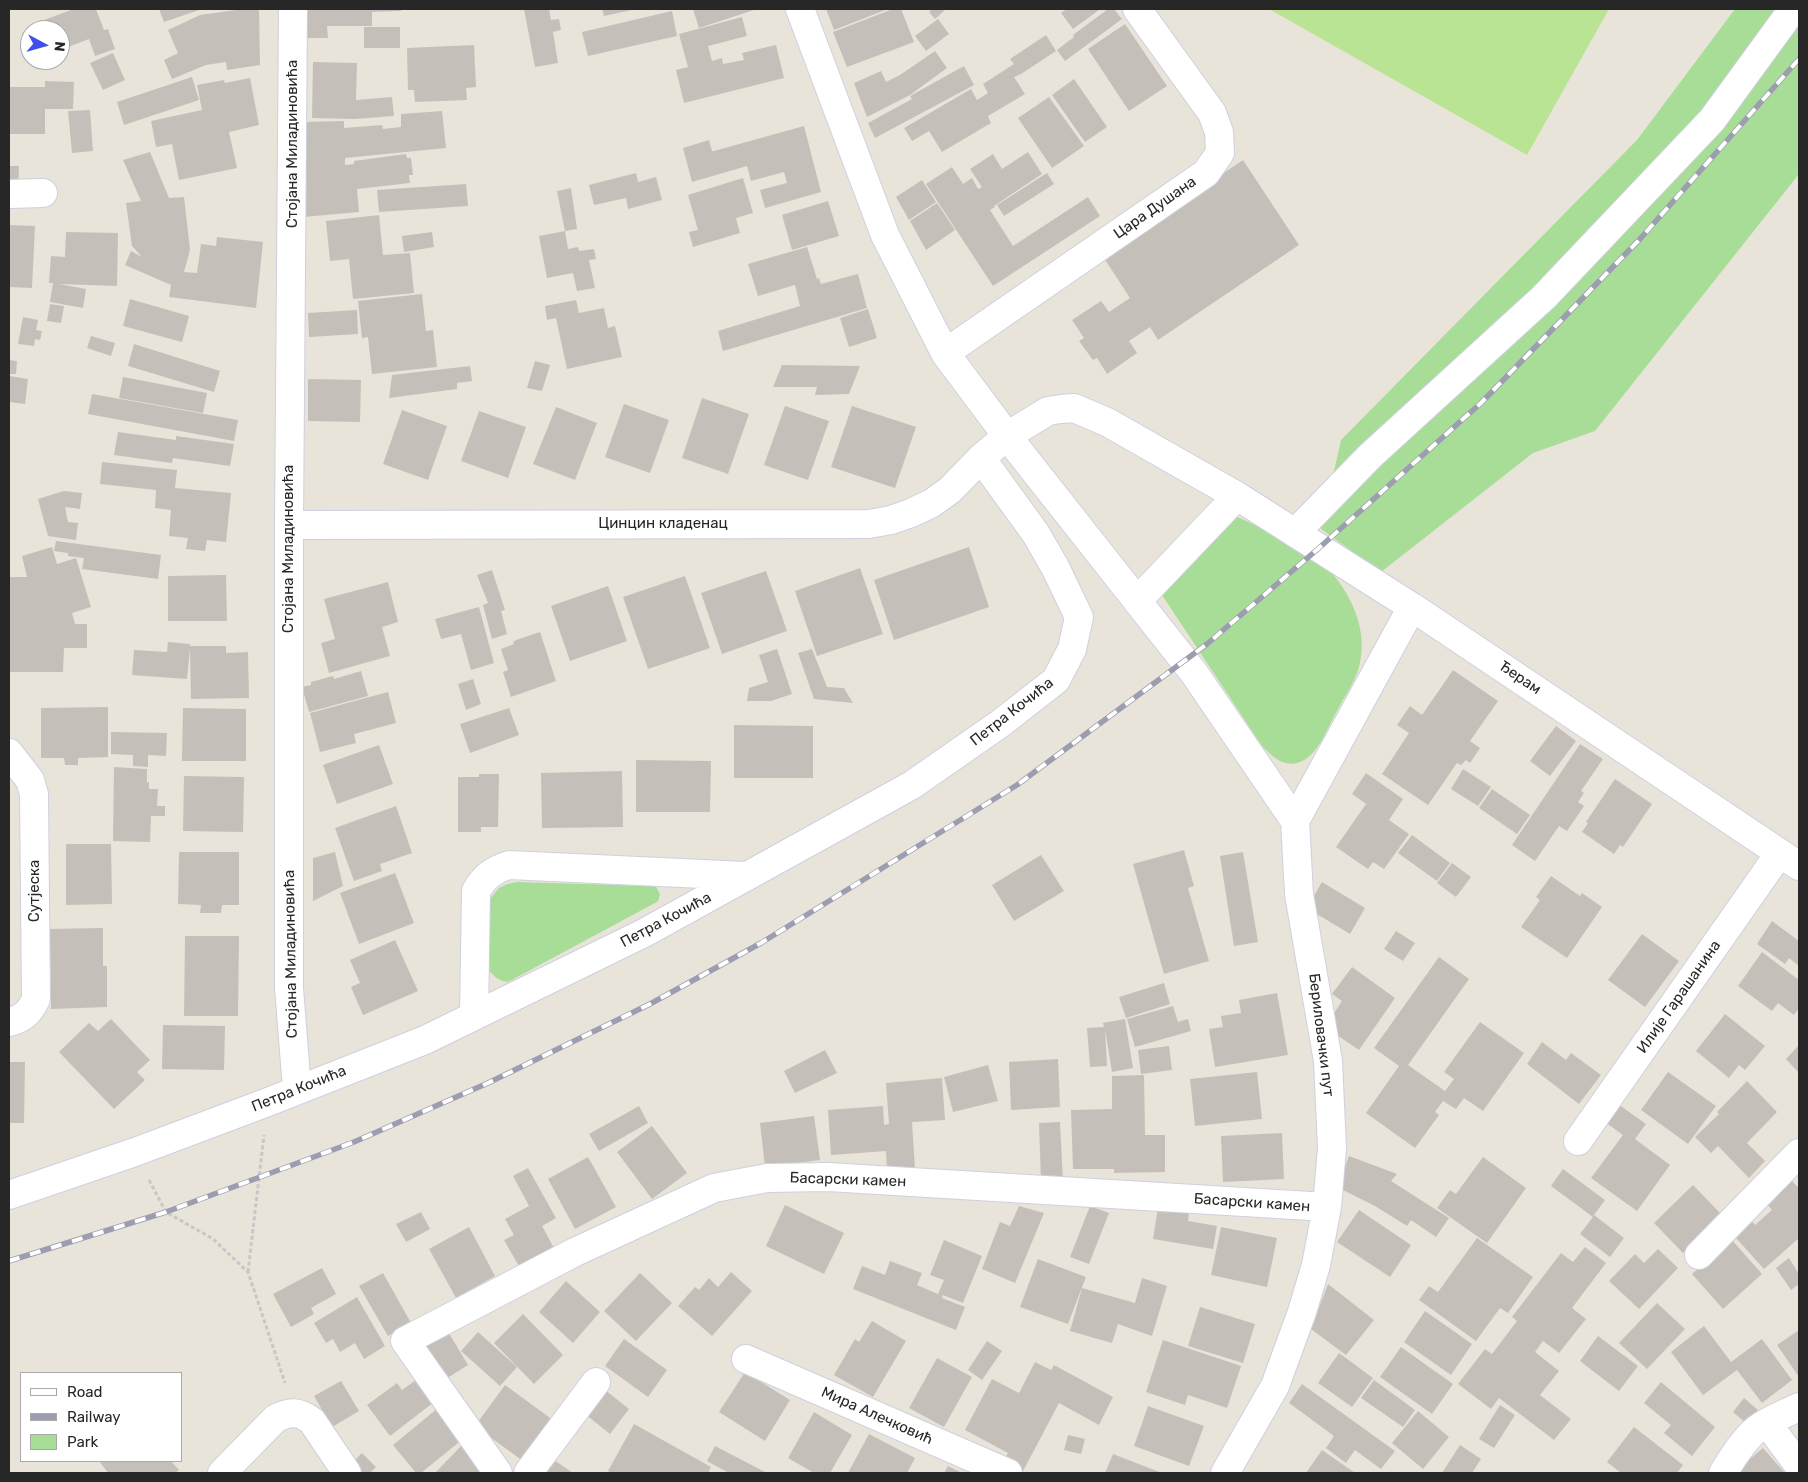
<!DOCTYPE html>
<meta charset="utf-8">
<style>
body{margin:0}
#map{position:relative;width:1808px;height:1482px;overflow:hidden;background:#e9e4d9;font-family:Rubik,sans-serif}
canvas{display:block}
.frame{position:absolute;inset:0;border:10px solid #272727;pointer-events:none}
.legend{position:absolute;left:20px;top:1372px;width:162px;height:90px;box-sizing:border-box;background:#fff;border:1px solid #a9a9a9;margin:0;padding:6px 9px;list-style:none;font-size:15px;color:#272727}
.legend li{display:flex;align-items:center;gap:10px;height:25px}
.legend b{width:25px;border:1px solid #a9a9a9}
.north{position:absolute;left:20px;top:20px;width:50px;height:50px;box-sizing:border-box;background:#fff;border:1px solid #a9a9a9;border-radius:50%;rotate:96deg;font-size:14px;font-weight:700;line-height:20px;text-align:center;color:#272727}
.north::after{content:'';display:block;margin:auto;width:18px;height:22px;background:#414fee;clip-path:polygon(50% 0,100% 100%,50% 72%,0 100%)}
</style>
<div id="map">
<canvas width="1808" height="1482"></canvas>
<div class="frame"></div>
<ul class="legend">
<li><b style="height:6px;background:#fff"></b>Road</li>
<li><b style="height:6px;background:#9c9db0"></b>Railway</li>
<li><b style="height:14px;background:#a8dd98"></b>Park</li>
</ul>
<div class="north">N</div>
</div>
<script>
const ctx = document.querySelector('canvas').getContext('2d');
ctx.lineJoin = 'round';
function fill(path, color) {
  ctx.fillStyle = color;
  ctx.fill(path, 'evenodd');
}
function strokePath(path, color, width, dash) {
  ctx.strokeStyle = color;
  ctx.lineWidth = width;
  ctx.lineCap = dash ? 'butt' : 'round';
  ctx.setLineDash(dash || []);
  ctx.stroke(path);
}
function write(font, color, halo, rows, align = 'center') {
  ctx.font = font + ' Rubik,sans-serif';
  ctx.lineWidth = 4;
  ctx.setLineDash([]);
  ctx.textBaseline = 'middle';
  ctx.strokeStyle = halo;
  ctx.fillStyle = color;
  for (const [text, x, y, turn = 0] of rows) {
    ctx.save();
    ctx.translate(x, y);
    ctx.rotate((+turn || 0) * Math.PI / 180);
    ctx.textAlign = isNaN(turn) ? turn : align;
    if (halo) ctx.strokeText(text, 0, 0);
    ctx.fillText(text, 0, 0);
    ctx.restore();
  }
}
const green = new Path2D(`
 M1735,9H1799V174L1595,431L1533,453L1381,572L1321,529L1341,440L1637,140Z
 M1231,514C1247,521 1263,529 1279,536C1286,540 1295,543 1303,548C1340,571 1372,622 1359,667C1355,682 1344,697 1337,711C1327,728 1318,758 1297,763C1282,767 1271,755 1262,746L1160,592Z
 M517,882L652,886L656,887L660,894L658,901L655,903L508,982C499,981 494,977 488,969V901L499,888L507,884Z`);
const pitch = new Path2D(`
 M1269,9H1609L1527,155Z`);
const building = new Path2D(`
 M74,9H96L104,30L108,29L115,49L95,56L89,39L60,50V30H35L33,24Z
 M159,9H202L164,22Z
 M243,9H259L260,65L227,70L226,62L206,65L172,79L164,60L178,53L168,30L200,15Z
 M302,9H401V11L372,12V26H327L328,38H302Z
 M524,9H549L551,20L559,19L561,30L553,32L558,63L535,67Z
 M602,9H632V10L604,16Z
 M693,9H757L699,28Z
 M826,9H888L834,30Z
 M893,9H901L914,42L847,67L833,32Z
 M932,9H946L935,19L929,12Z
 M1067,9H1098L1099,10L1073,29L1061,13Z
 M1108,9H1114L1122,19L1065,61L1057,50L1074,37L1073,35Z
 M672,11L677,36L588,56L582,32Z
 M742,17L747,36L708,46L712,61L722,58L723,64L744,60L742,53L776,45L784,78L684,103L676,70L688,67L679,34Z
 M938,19L949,34L926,51L915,36Z
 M1125,24L1167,86L1129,111L1088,49Z
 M364,27H400V48H364Z
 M1046,35L1056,51L1021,74L1014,77L1025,94L988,116L991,123L942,152L929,131L912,141L904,128L971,89L977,100L988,93L983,84L1014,64L1010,59Z
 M474,45L476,87L466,88L467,100L415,102L414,90H408L407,48Z
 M935,51L947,68L910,95L867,117L854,83L881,71L886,82L900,75Z
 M113,53L125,80L103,90L90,63Z
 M313,62L357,63L356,100L392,97L394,116L355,119L312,118Z
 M964,66L974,85L875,138L868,123L912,99L910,96Z
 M192,77L199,100L124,125L117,102Z
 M250,78L259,125L229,132L237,168L179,180L172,144L156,147L151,121L202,110L197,85L224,80L225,83Z
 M1074,79L1107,127L1085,142L1052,95Z
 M45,81L74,82L73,109H45V134H9V87H45Z
 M1049,97L1084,146L1052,168L1018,118Z
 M90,110L93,151L72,153L68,111Z
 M442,111L446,148L345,158V165L354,164V161L406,154L407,158H411L413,175H409L410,183L357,189L359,212L303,217L304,122L344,121V128L382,125L383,129L401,127V114Z
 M804,126L821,192L765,208L760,190L787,183L784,172L751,181L747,166L692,182L683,148L709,140L712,151H714Z
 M150,152L169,198L184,197L190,250L184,272L197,273L201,244L216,246L217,237L263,242L256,308L169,297L171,285L125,265L131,251L142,257L132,246L126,203L141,201L123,160Z
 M1028,152L1042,174L994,206L995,207L990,210L1013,246L1088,197L1100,216L993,286L926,184L952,167L963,184L972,178L978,189L982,187L970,169L993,154L1002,169Z
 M1243,160L1299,245L1158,340L1150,327L1129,341L1137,353L1107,374L1097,358L1093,360L1079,341L1084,338L1072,320L1101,301L1109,312L1130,298L1102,255Z
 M9,166H19L18,192H9Z
 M636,173L638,182L656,177L662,200L628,209L626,198L594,205L589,185Z
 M1047,173L1054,184L1004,216L997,205Z
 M743,178L753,213L736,218L740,233L693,247L689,232L698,230L688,195Z
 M922,180L936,202L909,220L896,197Z
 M466,184L468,206L379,212L377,190Z
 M571,188L577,229L565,231L557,191Z
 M828,201L839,236L792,250L782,215Z
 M937,203L955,230L926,250L910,221Z
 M379,215L383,255L410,253L414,293L353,299L349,259L330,261L326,221Z
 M9,225L35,226L32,288L9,287Z
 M565,231L568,249L578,247L579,251L594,249L596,259L589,260L595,288L577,291L573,273L547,278L539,236Z
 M66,232L118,233L117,286L59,284L86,289L83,308L50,302L53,283H49L51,256L65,257Z
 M432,232L434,247L404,252L402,236Z
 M807,247L817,279L819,278L821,284L858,274L867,308L723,351L718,331L800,306L795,285L758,296L748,264Z
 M422,294L426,331L433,330L437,367L372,374L368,337L362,338L358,301Z
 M130,299L189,316L182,342L123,326Z
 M576,300L579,313L604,308L608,328L615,326L622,357L567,369L556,318L547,320L545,306Z
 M50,304L64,306L61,323L47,321Z
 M868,309L877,338L849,347L840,318Z
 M357,310L358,334L309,337L308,313Z
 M23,317L38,320L36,330L42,331L40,340L35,339L34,346L18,344Z
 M91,336L115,343L111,356L87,348Z
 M134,344L220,371L214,392L128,366Z
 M9,360L17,361L16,374H9Z
 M535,361L550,365L542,391L527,388Z
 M782,365L860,366L849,394L815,395L817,387H773Z
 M470,366L472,381L457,383V389L389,398L392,375Z
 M9,376L28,379L25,404L9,402Z
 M123,377L207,393L203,413L119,398Z
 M308,379L361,380L360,422L308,421Z
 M92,394L238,420L234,441L88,414Z
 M702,398L749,414L728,474L682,458Z
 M624,404L669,420L650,473L605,457Z
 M785,406L829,421L808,480L764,465Z
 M852,406L916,427L895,488L831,467Z
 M556,407L597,423L575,480L533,464Z
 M402,410L447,426L428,480L383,464Z
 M479,411L526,427L508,478L461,461Z
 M118,432L176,440V436L234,444L230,466L173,458L172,463L114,455Z
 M102,462L177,470L175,488L231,493L226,542L207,540L205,551L186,549L188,538L169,536L171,510L155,508L156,490L100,484Z
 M64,491L82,493L80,509L65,507L68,522L78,523L76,540L48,536L38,499Z
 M56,541L161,555L158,579L82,569L84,558L68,556V553L54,551Z
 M52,547L57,564L76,558L91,607L72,613L75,624H87V648H64L63,672H9V577H27L22,556Z
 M969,547L989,607L894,640L874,580Z
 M860,568L883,634L817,656L795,591Z
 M492,570L505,610L501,611L507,634L492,639L483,605L488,603L477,575Z
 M766,571L787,631L722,654L701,593Z
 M226,575L227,621H168V576Z
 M685,576L710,648L648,669L623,597Z
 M388,582L398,622L382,627L390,656L329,673L321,643L335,639L324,599Z
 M608,586L627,641L570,661L551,606Z
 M479,607L494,663L471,670L461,634L441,639L435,619Z
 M540,632L556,681L511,697L503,672L508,670L501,649L514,644L513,642L516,640Z
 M168,642L190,644V646H226V653L248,652L249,698L191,699L190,648L187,679L132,675L134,650L167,652Z
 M777,649L792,694L771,701H747L749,688L768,682L759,655Z
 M812,649L827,687L844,688L853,703L814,699L798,653Z
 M1453,670L1498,701L1470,741L1480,748L1470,763L1466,760L1461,765L1457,763L1428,805L1382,774L1409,733L1397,725L1410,706L1422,715Z
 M361,671L368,696L309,712L302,687L311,685V682L333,676L334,679Z
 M473,679L481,704L466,710L458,684Z
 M388,692L396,723L354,734L356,743L320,752L310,713Z
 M108,707V757L78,758V765H65L64,758H41V708Z
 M183,708L246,709V761H182Z
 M509,708L519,735L470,753L460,724Z
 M734,725L813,726V778H734Z
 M1556,726L1576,741L1550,776L1530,761Z
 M111,732L167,733L166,756L148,755V767L133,766V755L111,754Z
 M1580,744L1603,759L1581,791L1584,793L1578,802L1584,806L1567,831L1559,826L1535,861L1512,845Z
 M379,745L393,784L337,804L323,765Z
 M636,760L711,761L710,812H636Z
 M114,767L147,769V783L149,782V789H158L157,806H165V816H151L150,842L113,841Z
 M1463,769L1491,787L1478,806L1451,789Z
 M622,771L623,827L542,828L541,773Z
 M1366,773L1403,799L1389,820L1352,794Z
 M479,774H499L498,827H481V832H458V777H479Z
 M184,776L244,777L243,832L183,831Z
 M1615,779L1652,804L1623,847L1620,845L1614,854L1582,832L1588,823L1586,822Z
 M1492,789L1530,815L1517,834L1479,808Z
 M1366,804L1409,834L1384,869L1373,862L1368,869L1336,847Z
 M396,806L412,853L380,864L382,871L354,881L335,828Z
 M1412,835L1450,863L1437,881L1398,853Z
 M66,844H111L112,904L66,905Z
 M1184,850L1194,886L1188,888L1209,961L1164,974L1133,864Z
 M179,852H239V905H222L221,913H200L201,905L178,904Z
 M335,852L343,886L313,901V858Z
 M1243,852L1258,942L1234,946L1220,856Z
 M1041,855L1064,891L1014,921L992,885Z
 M1452,863L1471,877L1456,897L1437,883Z
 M395,873L414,923L359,944L340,893Z
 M1551,876L1580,896L1582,893L1602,907L1567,958L1521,927L1540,900L1536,897Z
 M1322,882L1365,908L1350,934L1307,908Z
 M1772,921L1799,941V966L1789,958L1785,964L1757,944Z
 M103,928V966H107V1007L51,1009V967H46V929Z
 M1396,931L1415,943L1403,961L1384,949Z
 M1642,934L1679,961L1645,1007L1608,980Z
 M185,936H239L238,1016H184Z
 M395,940L418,991L363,1015L351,987L360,983L350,960Z
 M1762,952L1799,980V1008L1794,1015L1778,1003L1772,1011L1738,986Z
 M1439,957L1469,979L1408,1065L1445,1091L1454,1079L1444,1072L1480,1022L1524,1053L1483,1111L1464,1098L1456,1109L1443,1101L1435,1112L1439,1115L1415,1148L1366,1113L1399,1066L1374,1048Z
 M1352,967L1395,998L1359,1050L1325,1027L1342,1001L1332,994Z
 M1164,983L1170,1004L1126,1018L1119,997Z
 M1277,993L1288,1055L1215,1067L1209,1029L1223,1027L1221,1016L1241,1013L1239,1000Z
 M1173,1006L1178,1022L1188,1019L1191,1031L1135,1047L1127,1019Z
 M1725,1014L1765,1046L1745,1070L1739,1065L1729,1078L1696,1051Z
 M111,1019L150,1060L137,1072L145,1080L114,1109L59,1052L89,1023L98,1031Z
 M1125,1019L1133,1068L1112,1072L1105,1029L1107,1066L1090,1067L1087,1028L1104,1027L1103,1023Z
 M163,1025L225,1026L224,1070L162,1069Z
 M1542,1042L1566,1060L1571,1053L1601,1075L1579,1104L1527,1064Z
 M1799,1045V1073L1786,1059Z
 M1169,1046L1172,1070L1141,1074L1138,1050Z
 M825,1050L837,1073L795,1093L784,1071Z
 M1058,1059L1060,1107L1011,1110L1009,1062Z
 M9,1062H25L24,1123H9Z
 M988,1065L998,1101L953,1112L944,1077Z
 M1257,1072L1262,1119L1195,1126L1190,1079Z
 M1668,1072L1716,1106L1688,1144L1641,1110Z
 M1144,1075L1145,1135H1165V1172L1114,1173V1169H1073L1071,1110L1112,1109V1076Z
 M942,1078L945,1120L912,1122L915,1168L887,1171L886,1151L831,1155L828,1110L883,1106L884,1125L889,1124L886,1083Z
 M1747,1081L1777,1112L1747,1143L1765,1161L1749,1178L1718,1146L1711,1153L1695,1137L1719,1114L1717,1112Z
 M1611,1099L1646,1124L1635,1139L1670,1165L1637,1211L1591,1178L1623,1135L1598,1117Z
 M639,1106L648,1123L599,1151L589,1134Z
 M814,1116L820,1160L765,1167L760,1123Z
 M1060,1122L1063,1181L1041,1182L1039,1123Z
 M652,1126L687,1173L652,1199L617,1152Z
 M1282,1133L1284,1179L1223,1182L1221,1136Z
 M1349,1156L1397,1174L1391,1181L1449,1218L1436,1237L1411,1220L1407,1226L1375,1206L1337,1187Z
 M588,1157L616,1207L575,1229L548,1179Z
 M1483,1157L1526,1188L1487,1243L1437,1208L1450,1190L1456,1194Z
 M528,1168L556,1218L542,1226L554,1248L520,1268L504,1240L514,1235L505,1219L529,1206L513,1176Z
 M1563,1169L1605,1200L1594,1215L1624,1238L1610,1257L1580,1234L1593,1217L1551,1186Z
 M1792,1181L1799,1188V1240L1798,1239L1764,1269L1727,1228L1744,1212L1755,1225L1772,1210L1767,1204Z
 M1693,1185L1722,1215L1683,1253L1654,1223Z
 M785,1205L844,1233L824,1274L766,1246Z
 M1019,1206L1044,1213L1015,1283L982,1269L1000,1222L1010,1226Z
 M1090,1206L1109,1213L1089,1264L1070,1257Z
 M1158,1208L1189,1213L1188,1221L1217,1226L1213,1249L1153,1239Z
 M1359,1210L1411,1245L1390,1277L1337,1242Z
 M421,1212L430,1229L406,1242L396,1224Z
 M469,1227L495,1276L456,1298L429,1249Z
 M1221,1227L1277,1238L1267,1287L1211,1275Z
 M1477,1238L1533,1277L1508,1313L1500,1308L1476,1341L1419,1300L1429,1286L1438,1292Z
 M1731,1239L1762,1274L1723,1309L1692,1274Z
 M944,1240L982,1256L963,1303L943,1295L942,1298L965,1307L956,1330L853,1289L862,1266L885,1275L890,1261L922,1273L917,1285L938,1294L944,1280L930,1275Z
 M1585,1247L1606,1263L1572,1308L1586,1319L1559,1353L1543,1341L1535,1352L1559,1371L1540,1395L1571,1419L1554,1440L1499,1398L1491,1409L1458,1384L1485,1349L1492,1354L1517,1321L1512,1317L1561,1253L1573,1262Z
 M1658,1249L1678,1268L1639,1309L1609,1281L1635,1254L1644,1263Z
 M1789,1258L1799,1274V1284L1791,1290L1776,1268Z
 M1038,1259L1086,1277L1068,1324L1020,1307Z
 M322,1268L336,1294L311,1308L314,1314L291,1327L273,1294Z
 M731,1272L752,1291L712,1336L678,1306L695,1287L699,1290L709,1278L718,1287Z
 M383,1273L411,1323L388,1336L359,1286Z
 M640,1273L672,1303L636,1341L604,1311Z
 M1142,1278L1167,1286L1152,1336L1118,1324L1112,1343L1070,1331L1082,1288L1135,1303Z
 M566,1281L600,1312L573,1343L539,1312Z
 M1328,1284L1374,1320L1346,1355L1311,1329Z
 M357,1297L385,1346L364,1359L355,1343L340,1352L333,1339L326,1343L314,1323Z
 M1657,1303L1685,1329L1647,1369L1619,1343Z
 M1200,1307L1255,1324L1243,1363L1188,1346Z
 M1425,1311L1472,1344L1451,1375L1404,1342Z
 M523,1314L563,1355L534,1384L494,1343Z
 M872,1321L906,1341L873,1397L834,1375L855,1339L859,1342Z
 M1704,1326L1731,1362L1762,1339L1792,1380L1762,1403L1737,1370L1703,1395L1671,1352Z
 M447,1330L468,1365L441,1382L419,1346Z
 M1799,1330V1377L1777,1345Z
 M478,1332L517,1367L500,1386L461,1351Z
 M1598,1336L1638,1366L1619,1391L1580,1361Z
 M624,1339L667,1370L648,1397L605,1366Z
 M1163,1340L1241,1366L1227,1408L1188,1395L1185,1405L1146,1392Z
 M987,1341L1002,1351L982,1380L968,1370Z
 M1401,1347L1453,1384L1432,1414L1380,1377Z
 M1339,1353L1373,1378L1352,1407L1318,1383Z
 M937,1358L972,1377L944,1427L909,1408Z
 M1035,1362L1051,1370L1054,1365L1113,1397L1099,1425L1059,1403L1022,1473H1015L1000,1466L1008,1453L965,1430L992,1379L1019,1393Z
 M745,1372L790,1400L765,1441L719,1412Z
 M416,1380L434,1402L390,1436L367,1405L397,1383L402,1390Z
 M1374,1380L1415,1410L1403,1427L1361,1398Z
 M341,1381L359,1411L332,1427L314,1396Z
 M1661,1382L1715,1427L1692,1456L1664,1433L1671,1425L1644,1403Z
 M1302,1384L1395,1451L1381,1469L1355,1450L1346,1463L1326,1448L1334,1436L1289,1403Z
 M505,1385L553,1420L523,1461L475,1426Z
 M599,1385L629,1409L610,1434L580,1410Z
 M1744,1398L1758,1410L1747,1424L1733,1412Z
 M1500,1405L1515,1415L1494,1448L1479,1439Z
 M1148,1406L1204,1426L1189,1466L1134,1446Z
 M438,1408L463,1439L421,1473H416L393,1445Z
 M1418,1411L1449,1437L1423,1469L1392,1443Z
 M814,1412L852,1435L830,1473H814L788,1458Z
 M634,1424L711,1467L708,1473H612L608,1471Z
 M1634,1427L1683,1465L1677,1473H1621L1607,1462Z
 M869,1434L915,1458L907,1473H848Z
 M1068,1435L1085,1439L1081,1454L1064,1450Z
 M462,1445L490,1473H435Z
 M1460,1445L1481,1459L1472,1473H1442Z
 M715,1446L767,1473H729L707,1461Z
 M1763,1448L1785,1473H1733Z
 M1322,1450L1355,1473H1306Z
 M362,1453L376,1467L370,1473H350L346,1469Z
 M1113,1454L1162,1473H1105Z
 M548,1456L573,1473H536Z
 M101,1461H171L179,1470L175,1473H108L100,1462Z
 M948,1466L962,1473H944Z`);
const path = new Path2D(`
 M149,1180L166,1212L213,1239L248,1272L285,1383
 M248,1272L264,1135`);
const minor = new Path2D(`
 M293,9L289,525V988L297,1089
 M800,9L885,235L945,353L1007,436L1194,673L1295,821
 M9,194L43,193
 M945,353L1206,173L1220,153L1219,132L1212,113L1137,9
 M1237,496L1412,607L1799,866
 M289,525L869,524L891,520L911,513L932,503L950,490L981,458L1007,436L1048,411L1061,409L1074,408L1107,422L1237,496L1137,601
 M1295,533L1370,456L1544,297L1712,120L1793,9
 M9,753L30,780L34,794L36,999C30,1012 23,1019 9,1022
 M474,1016L476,891C484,877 493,870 509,865L746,876
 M1578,1141L1779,854
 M9,1195L135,1152L268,1102L425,1040L644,933L912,785L1001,723L1056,680L1072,649L1079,617L1055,567L1036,534L981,458
 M1699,1255L1799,1153
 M746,1359L1008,1473
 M1767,1423L1799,1466
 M222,1473L275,1419C289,1411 299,1411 312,1421L347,1473
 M498,1473L405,1341L575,1252L714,1188L767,1178L828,1177L1327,1207
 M528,1473L596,1382
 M1225,1473L1275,1386L1302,1312L1316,1265L1327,1207L1332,1148L1328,1061L1299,894L1295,821L1412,607
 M1723,1473C1732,1459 1743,1440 1757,1429C1770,1419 1785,1414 1799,1407`);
const rail = new Path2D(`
 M9,1261L166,1212L354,1142L488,1083L650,1004L761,943L1017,785L1207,644L1319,548L1481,403L1640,239L1799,59`);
const streetNames = [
 ["Стојана Миладиновића",293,144,-90],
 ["Цара Душана",1155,208,-35],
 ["Цинцин кладенац",663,524],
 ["Стојана Миладиновића",289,549,-90],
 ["Ђерам",1520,678,34],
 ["Петра Кочића",1012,712,-38],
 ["Сутјеска",35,891,-90],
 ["Петра Кочића",666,920,-28],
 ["Стојана Миладиновића",291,954,-91],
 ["Илије Гарашанина",1679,997,-55],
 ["Бериловачки пут",1321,1035,83],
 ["Петра Кочића",299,1089,-22],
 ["Басарски камен",848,1180,2],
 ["Басарски камен",1252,1203,4],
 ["Мира Алечковић",877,1416,24]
];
fill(green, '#a8dd98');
fill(pitch, '#b9e494');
fill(building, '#c4c0b9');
strokePath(minor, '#ced0df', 30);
strokePath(path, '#c7c7c7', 3, [4, 2.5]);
strokePath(minor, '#fff', 28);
strokePath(rail, '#9c9db0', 5.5);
strokePath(rail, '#fff', 4, [11]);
write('15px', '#272727', '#fff', streetNames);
</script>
